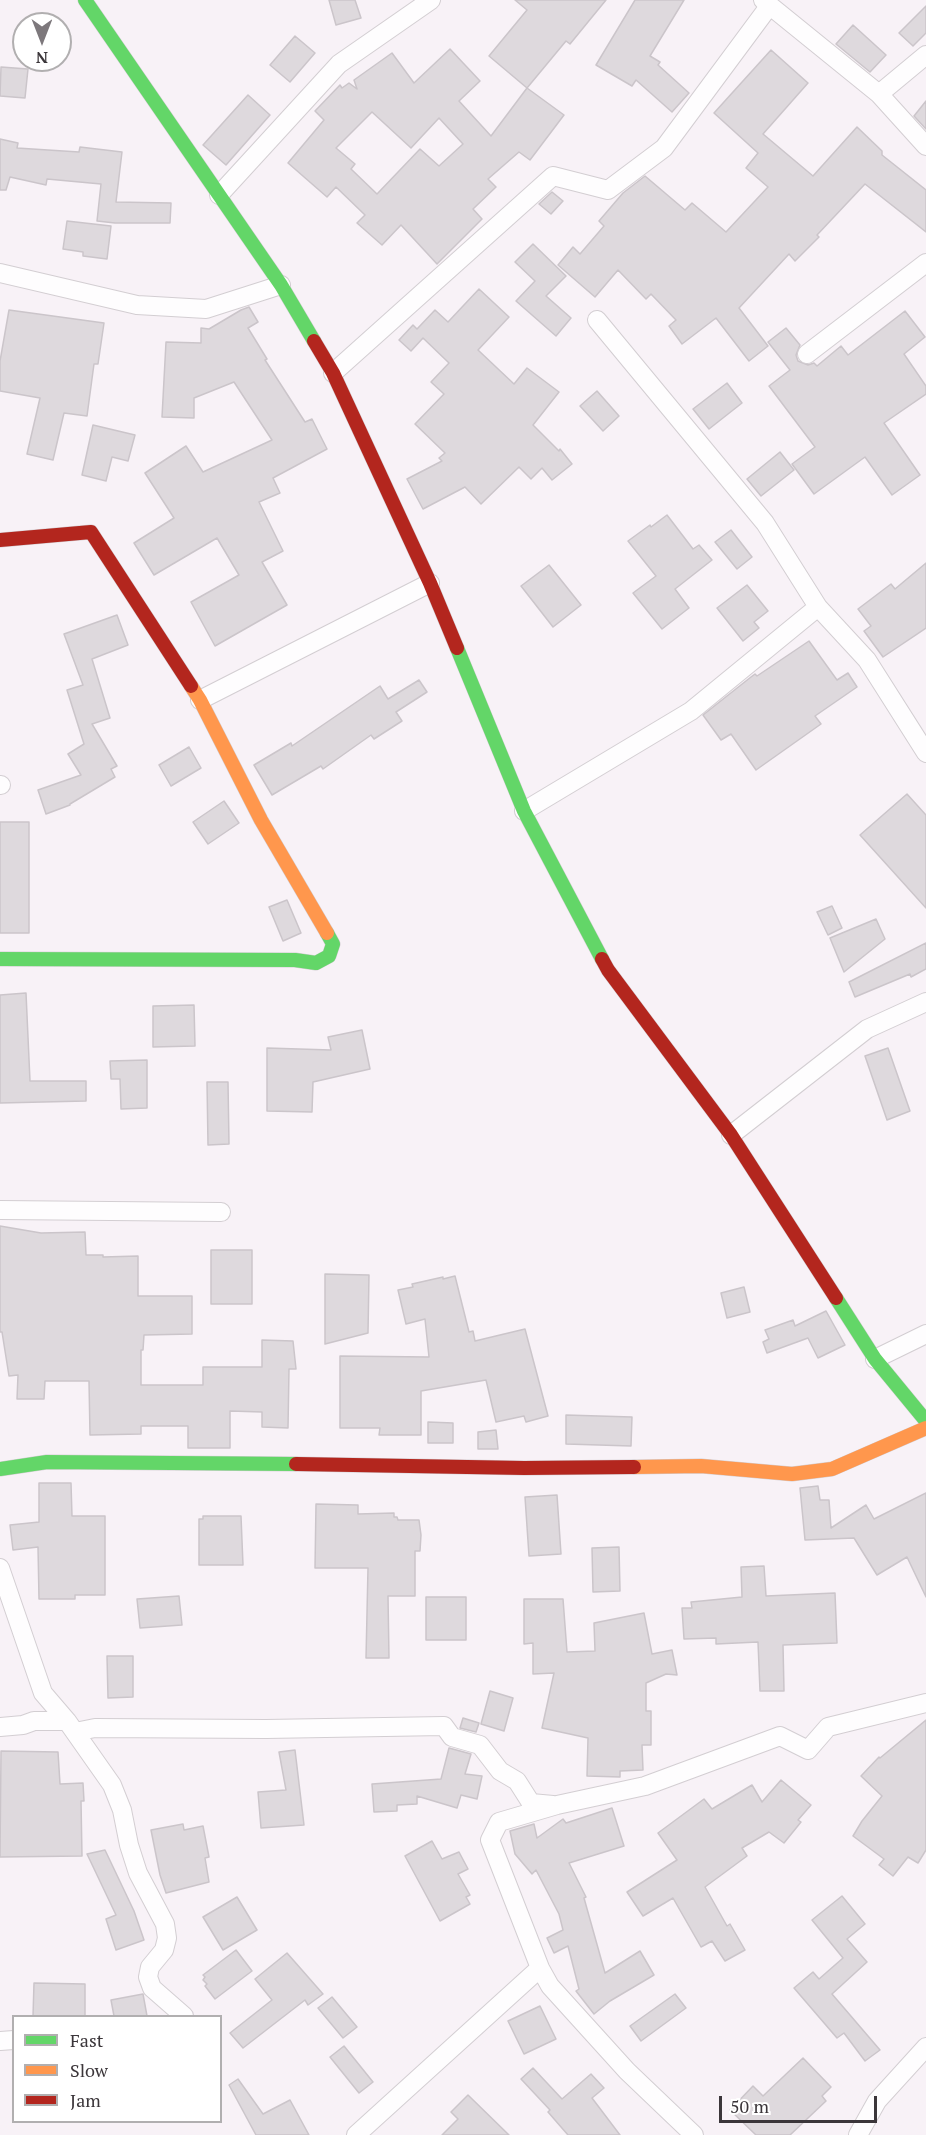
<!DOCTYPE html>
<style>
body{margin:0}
#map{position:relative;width:926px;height:2135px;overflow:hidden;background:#f8f2f7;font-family:"PT Serif",serif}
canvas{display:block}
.legend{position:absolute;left:12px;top:2015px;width:210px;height:108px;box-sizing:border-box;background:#fff;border:2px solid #b1afb0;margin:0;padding:8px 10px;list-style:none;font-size:18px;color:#3b363a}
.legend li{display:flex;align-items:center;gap:12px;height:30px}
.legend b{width:30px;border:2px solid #b1afb0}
.north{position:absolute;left:12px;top:12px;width:60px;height:60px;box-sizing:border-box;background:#fff;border:2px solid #b1afb0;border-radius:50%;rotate:180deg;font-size:16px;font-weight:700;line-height:24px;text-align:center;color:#3b363a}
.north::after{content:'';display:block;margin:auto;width:21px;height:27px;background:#7d787c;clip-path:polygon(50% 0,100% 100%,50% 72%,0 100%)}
.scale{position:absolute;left:719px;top:2096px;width:158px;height:27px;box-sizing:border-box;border:3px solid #3b363a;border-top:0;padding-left:8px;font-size:18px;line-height:21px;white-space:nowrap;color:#3b363a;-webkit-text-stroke:4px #fff;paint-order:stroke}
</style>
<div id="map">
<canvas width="926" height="2135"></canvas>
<ul class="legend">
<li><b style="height:8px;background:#63d668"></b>Fast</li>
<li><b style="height:8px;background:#ff974d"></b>Slow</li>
<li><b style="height:8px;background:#b3261e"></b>Jam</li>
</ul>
<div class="north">N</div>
<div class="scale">50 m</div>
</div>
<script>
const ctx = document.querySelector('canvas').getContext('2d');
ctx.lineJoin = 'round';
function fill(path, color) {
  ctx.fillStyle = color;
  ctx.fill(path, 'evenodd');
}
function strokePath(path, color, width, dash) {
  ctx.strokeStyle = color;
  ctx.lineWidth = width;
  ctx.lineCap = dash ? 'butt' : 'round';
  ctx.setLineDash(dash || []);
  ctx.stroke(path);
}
const building = new Path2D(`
 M329,0H355L361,18L336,25Z
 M515,0H606L570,44L566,41L527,88L489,56L527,10Z
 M635,0H684L650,56L660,62L658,65L689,93L672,112L636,80L632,86L596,65Z
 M926,6V33L913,46L899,33Z
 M853,25L886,55L870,72L836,44Z
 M295,36L315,53L290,82L270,65Z
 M450,49L480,81L459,101L491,136L527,88L564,115L530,160L519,152L488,179L496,187L473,209L482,219L437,264L401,225L382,245L357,223L365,215L336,187L327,197L288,163L324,120L315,111L340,85L342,88L349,83L357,89L354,80L392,53L414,83ZM372,112L411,148L439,118L463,144L439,166L420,149L377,194L351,169L355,164L336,148Z
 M771,50L808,83L763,134L813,176L857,127L882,151V155L926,190V232L865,184L817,235L819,237L795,261L789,254L739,308L768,346L749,361L716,318L682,344L669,326L676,320L651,294L646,299L618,270L595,297L558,265L573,247L580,254L604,226L599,221L623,193L645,176L685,210L692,203L726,232L768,187L746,168L758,153L714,113Z
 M1,67L28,69L25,98L0,96Z
 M248,95L270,115L226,165L203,145Z
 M926,101V129L914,116Z
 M0,139L18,143L17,148L79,152L80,147L122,152L116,202L171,203L170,223H115L97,221L101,184L47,179L46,185L10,177L6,190H0Z
 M552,192L563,201L551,214L539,204Z
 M67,221L111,226L107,259L83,256V252L63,249Z
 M533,244L566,276L546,296L571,318L556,336L516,301L535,281L515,262Z
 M479,289L509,317L478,350L514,384L527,368L559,392L533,425L559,451L560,449L572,464L552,480L542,468L531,479L519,467L481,504L465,487L423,509L407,479L442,461L439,458L445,453L415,424L444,394L431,382L449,363L423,338L411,351L399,340L413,325L417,329L435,310L448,322Z
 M249,307L258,322L248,328L267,359L265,360L305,422L312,419L327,449L273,478L280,493L259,502L283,551L262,562L287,605L215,646L191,602L239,575L217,538L154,575L134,543L174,518L145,473L186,446L203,472L272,440L234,382L194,398V418L162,417L166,342L201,343V328L209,329L241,310Z
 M9,310L104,323L98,364H94L87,416L64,413L53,460L27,454L40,398L0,391V361Z
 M905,311L925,337L904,354L926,386V394L884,423L920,475L892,495L865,457L814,494L792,464L815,447L769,386L790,370L768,342L786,328L800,345L796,355L798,361L808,365L814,363L817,366L841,346L848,355Z
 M727,383L742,403L709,429L693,409Z
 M597,391L619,416L603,431L580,406Z
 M93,425L135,435L128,461L112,457L106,481L82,475Z
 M780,452L794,470L761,496L747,479Z
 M667,515L693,549L699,545L712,560L675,589L689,608L662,629L633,593L656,576L628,541L650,525L651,527Z
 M731,530L752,557L737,569L715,542Z
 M926,563V628L883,657L864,631L871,626L858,609L891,584L895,589Z
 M549,565L581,605L553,627L521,586Z
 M747,585L768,611L754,622L759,628L743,641L717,608Z
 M117,615L128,645L92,659L110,718L92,724L117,766L111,769L115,777L70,804V805L46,814L38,790L81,775L68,754L84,744L67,690L83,685L64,634Z
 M809,641L837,680L848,673L857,687L815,716L821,724L756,770L731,734L721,740L703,715L751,677L755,674L757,676Z
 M419,680L427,692L396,712L402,721L374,739L371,735L323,769L321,766L272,795L254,765L291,743L292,746L380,686L388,699Z
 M189,747L201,768L171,786L159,765Z
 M907,794L926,815V908L860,835Z
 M224,801L239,823L208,844L193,822Z
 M0,822H29V933H0Z
 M287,900L301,933L283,941L269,907Z
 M832,906L842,928L828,935L817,912Z
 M876,919L885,939L844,972L830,938Z
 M926,943V969L911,977L910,974L855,997L849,982Z
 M26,993L30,1081H86V1101L0,1103V995Z
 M194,1005L195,1046L153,1047V1006Z
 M362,1030L370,1069L313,1082L312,1112L267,1111V1048L331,1050L328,1037Z
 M888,1048L910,1111L887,1120L865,1056Z
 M147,1060V1108L121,1109L120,1079H111L110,1061Z
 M207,1082H228L229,1144L208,1145Z
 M0,1226L41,1233L85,1232L86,1255H103V1257L138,1256V1296H192V1334L144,1335L143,1350H141V1385H203V1367H262V1340L293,1341L296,1369H289L288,1428L262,1427V1412L230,1411V1448H188V1426H141V1434L90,1435L89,1381H45L44,1399H17L18,1375L9,1376L2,1332H0Z
 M211,1250H252V1304H211Z
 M325,1274L369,1275L368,1333L325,1344Z
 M455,1276L469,1332L473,1331L475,1341L525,1329L548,1416L526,1422L524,1416L496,1422L486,1380L421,1391V1435H379L380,1428H340V1356L429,1357L425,1319L406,1324L398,1290L413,1287L412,1284L443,1277V1279Z
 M744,1287L750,1312L727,1318L721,1293Z
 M826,1311L845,1345L818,1358L808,1338L767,1353L763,1342L769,1339L765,1330L793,1320L795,1326Z
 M566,1415L632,1417L631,1446L566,1444Z
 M428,1422L453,1423V1443H428Z
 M496,1430L498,1449H478V1432Z
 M39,1483H71L72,1516H105V1595H75V1599H39L38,1547L13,1550L10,1525L39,1522Z
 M818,1486L820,1500H829L831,1528L866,1505L874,1519L926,1493V1597L907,1557L877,1575L854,1538L805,1540L800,1488Z
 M557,1495L561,1554L529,1556L525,1497Z
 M316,1504L358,1505V1514L394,1513V1517H397L398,1520H419L421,1535L420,1551H415V1596H388L389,1658H366L368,1568H315Z
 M203,1516H241L243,1565H199V1519H203Z
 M619,1547L620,1591L593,1592L592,1548Z
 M764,1566L766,1596L835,1593L837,1643L783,1645L784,1691H760L758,1642L716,1644V1638L684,1639L682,1608H692L691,1602L742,1597L741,1567Z
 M179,1596L182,1625L140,1628L137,1599Z
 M426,1597H466V1640H426Z
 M524,1599H563L567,1652L595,1651L594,1623L644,1613L652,1654L672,1650L677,1675L666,1674L646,1683V1711H651V1745H642L643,1770L620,1771V1777L587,1776L588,1738L542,1728L554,1673L533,1674V1643L524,1644Z
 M107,1656H133V1697L108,1698Z
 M490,1691L513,1698L504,1731L481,1724Z
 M463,1718L479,1723L476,1732L460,1728Z
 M926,1720V1850L918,1863L908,1857L893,1876L879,1865L884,1859L853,1836L862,1821L882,1796L861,1776L879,1757L880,1758Z
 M449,1748L471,1754L465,1774L482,1776L477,1799L461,1795L457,1808L417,1796V1804L397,1805V1811L374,1812L372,1784L441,1779Z
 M295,1750L304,1825L261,1828L258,1792L286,1790L279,1752Z
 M1,1751L58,1752L60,1784L83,1783L84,1801H81L82,1856L0,1857Z
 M781,1780L811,1805L798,1820L801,1822L784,1843L769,1832L742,1848L747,1856L705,1887L727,1926L730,1924L745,1950L725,1961L712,1941L701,1947L673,1898L643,1916L627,1892L677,1860L658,1833L704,1799L712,1809L752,1785L762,1802Z
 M612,1808L624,1846L569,1863L586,1897L584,1898L605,1973L640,1951L654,1975L610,2001L594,2014L576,1991L579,1989L568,1946L554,1953L547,1938L563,1930L559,1914L536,1870L532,1874L515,1854L510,1831L534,1824L537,1838L563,1819L566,1823Z
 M183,1824L184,1830L203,1826L209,1857L205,1858L209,1882L166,1893L160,1875L151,1830Z
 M432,1841L442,1859L459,1852L468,1869L458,1874L470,1895L466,1897L470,1904L440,1921L405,1856Z
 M105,1850L134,1911L144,1940L116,1950L106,1919L116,1915L87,1854Z
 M842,1896L865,1924L847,1939L867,1962L832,1994L880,2050L865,2061L844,2033L837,2038L794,1988L813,1972L819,1979L843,1958L812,1920Z
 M237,1897L257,1930L223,1950L203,1917Z
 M236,1950L252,1971L215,1999L205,1986L207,1984L203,1980L205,1977L203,1975Z
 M287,1953L323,1994L308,2005L305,2000L243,2048L230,2033L272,2000L255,1979Z
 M34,1983L85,1984V2016H33Z
 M143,1994L147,2016H114L111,2000Z
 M675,1994L686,2008L641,2041L630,2026Z
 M332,1997L357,2027L343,2038L318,2008Z
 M540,2006L556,2039L524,2054L508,2021Z
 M344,2046L373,2082L359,2093L330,2057Z
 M803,2058L831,2087L822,2096L826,2101L790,2135H756L730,2110L753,2086L763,2096Z
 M533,2068L562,2099L591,2074L604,2088L592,2098L620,2135H568L548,2112L550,2110L521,2079Z
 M238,2079L263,2114L290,2100L309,2135H256L229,2085Z
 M468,2095L509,2135H442L458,2119L451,2112Z`);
const street = new Path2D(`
 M763,0L879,94L926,146
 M879,94L926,55
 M219,195L339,64L431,0
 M0,273L137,305L206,309L281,285
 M597,320L765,523L818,607L867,660L926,753
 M807,354L926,263
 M333,373L553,176L608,190L664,148L770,5
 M200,700L430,583
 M0,785H1
 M524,811L691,711L818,607
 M731,1135L867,1029L926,1002
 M0,1210L221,1212
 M875,1359L926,1334
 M0,1568L43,1693L67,1721L112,1785L122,1810L129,1845L138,1873L165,1924L167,1938L164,1950L150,1967L148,1977L152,1988L184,2016
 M0,1727L23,1725L34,1721H67
 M75,1732L95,1728L266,1729L444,1726L452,1737L480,1745L500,1771L517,1781L531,1803L553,1805
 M0,2041L14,2040
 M356,2135L540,1968
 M694,2135L627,2071L550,1986L540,1968L490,1840L499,1822L557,1805L645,1786L780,1736L808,1750L828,1727L926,1703
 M858,2135L877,2101L926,2047`);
const fast = new Path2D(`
 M85,0L281,285L314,341
 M457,648L524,811L602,959
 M0,959L295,960L316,963L329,956L333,944L327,933
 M836,1298L875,1359L926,1421
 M0,1469L47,1462L296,1464`);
const slow = new Path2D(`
 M191,686L200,700L261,820L327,933
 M634,1467L701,1466L792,1474L832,1469L926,1428`);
const jam = new Path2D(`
 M314,341L333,373L430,583L457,648
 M0,540L91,532L191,686
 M602,959L608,970L731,1135L836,1298
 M296,1464L524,1468L634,1467`);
fill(building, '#ded9dd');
strokePath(building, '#cbc5ca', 1.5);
strokePath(street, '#d3ced2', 20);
strokePath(fast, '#d3ced2', 15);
strokePath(slow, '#d3ced2', 15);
strokePath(jam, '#d3ced2', 15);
strokePath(street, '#fefdfe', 18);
strokePath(fast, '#63d668', 14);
strokePath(slow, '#ff974d', 14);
strokePath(jam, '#b3261e', 14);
</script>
